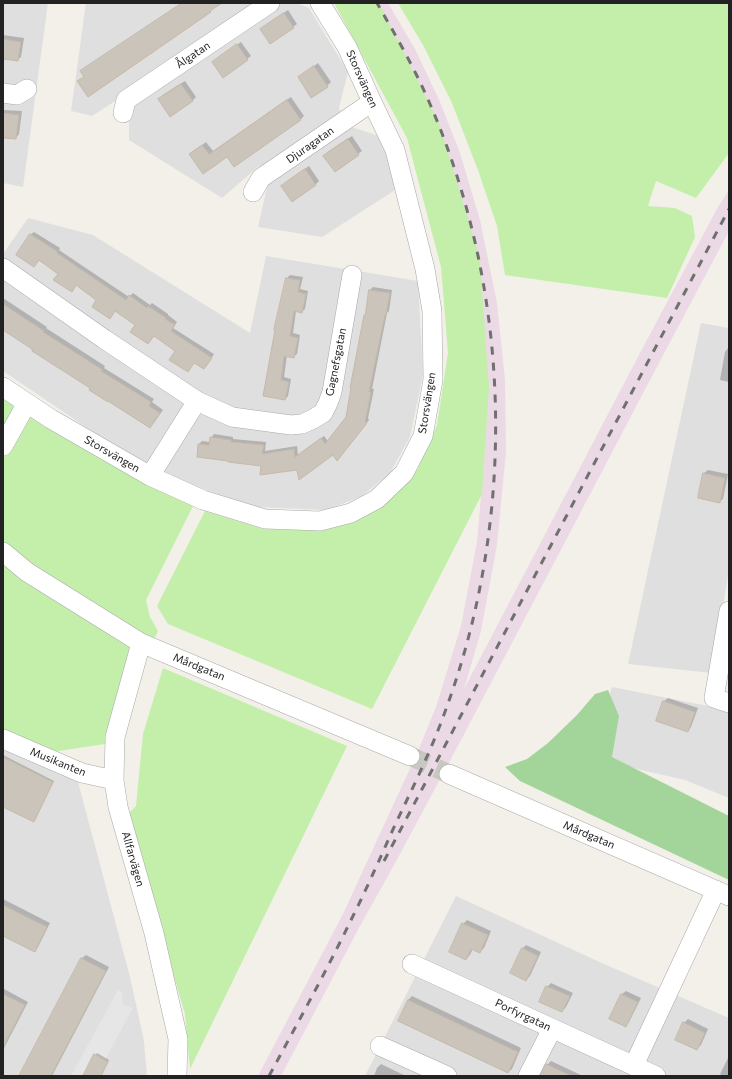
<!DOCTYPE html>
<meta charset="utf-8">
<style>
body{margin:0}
#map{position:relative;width:732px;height:1079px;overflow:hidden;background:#f2f0e8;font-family:Commissioner,sans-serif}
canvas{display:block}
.frame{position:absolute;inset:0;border:4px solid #222;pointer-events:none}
</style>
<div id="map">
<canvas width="732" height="1079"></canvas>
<div class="frame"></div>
</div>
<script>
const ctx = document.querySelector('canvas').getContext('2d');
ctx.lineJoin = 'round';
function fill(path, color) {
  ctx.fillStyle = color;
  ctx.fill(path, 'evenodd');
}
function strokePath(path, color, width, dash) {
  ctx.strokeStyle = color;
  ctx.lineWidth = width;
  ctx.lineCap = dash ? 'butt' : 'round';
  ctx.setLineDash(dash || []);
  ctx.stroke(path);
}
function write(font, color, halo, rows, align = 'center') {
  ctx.font = font + ' Commissioner,sans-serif';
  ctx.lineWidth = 3.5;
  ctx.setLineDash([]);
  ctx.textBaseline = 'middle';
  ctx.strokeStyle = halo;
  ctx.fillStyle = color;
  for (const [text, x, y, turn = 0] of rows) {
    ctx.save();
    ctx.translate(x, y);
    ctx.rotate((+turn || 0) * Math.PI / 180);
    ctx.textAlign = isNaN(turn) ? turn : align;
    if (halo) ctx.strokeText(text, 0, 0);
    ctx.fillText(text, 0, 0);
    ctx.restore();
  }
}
const residential = new Path2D(`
 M3,3H48L23,187L3,183Z
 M86,3H296L309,8L348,72L339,108L348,126L386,138L400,187L322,237L258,227L268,183L259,166L222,198L129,140V113L123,96L92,116L71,111Z
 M28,218L93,235L250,333L266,256L418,281L423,375L410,437L390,473L362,496L327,510L255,507L175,479L127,455L3,371V254Z
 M701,323L729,328V569L712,673L628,664Z
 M612,687L713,707L729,713V798L685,780L589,758Z
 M3,749L78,782L130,977L144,1041L147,1076H3Z
 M456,896L604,964L729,1018V1076H365Z`);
const industrial = new Path2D(`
 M364,3H388L416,51L440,102L460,153L480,220L497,303L505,380L506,451L497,545L481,631L464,689L641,351L718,207L729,190V231L660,361L461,740L393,867L361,924L281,1076H258L343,914L418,751L436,707L461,626L477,542L485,450L484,381L477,306Z`);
const grass = new Path2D(`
 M334,3H379L439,123L480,259L489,388L482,494L372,709L168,624L157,606L205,511L263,529L324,530L383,504L417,470L437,425L448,353L441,267L407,138Z
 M398,3H729V153L696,198L656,181L648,206L675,208L692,216L695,237L667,298L505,275L497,226L478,170L452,103L423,45Z
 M3,399L13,405V417L3,435Z
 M35,415L195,502L146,600L150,617L158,631L152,643L3,545V454L23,418Z
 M3,559L133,645L105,744L52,752L3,730Z
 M163,668L347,746L190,1069L185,1014L127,815L136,806L143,734Z`);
const forest = new Path2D(`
 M608,690L619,716L612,757L729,816V880L520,781L505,767L527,759L548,743L577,715L595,694Z`);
const parking = new Path2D(`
 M118,990L122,993L123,1004L133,1008L105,1060L94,1055L83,1076H71Z`);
const shadow = new Path2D(`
 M288,10L297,24L293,27L265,26Z
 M3,35L24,38L21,57L17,60L3,58Z
 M241,42L251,56L247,59H217Z
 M318,63L331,82L327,86L299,77L303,74Z
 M185,81L196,97L192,101L160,99L163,95Z
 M291,97L304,116L300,120L227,156L190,154L206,142L213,151Z
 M3,110L22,111L19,134L16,138L3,136Z
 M352,136L362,151L358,154L325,156L328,152Z
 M309,166L319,181L316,184L282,186Z
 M34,232L60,248L59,250L129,297L133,293L150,305L152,303L168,314V315L177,322L173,328L214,354L207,365L177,351L154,335L148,343L137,324L116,310L110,318L98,299L77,284L71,291L59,273L39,260L34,266L30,235Z
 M290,275L303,277L300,289L308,291L305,309L301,312L296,311L293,333L300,335L297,354L293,357L287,355L284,377L291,379L288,396L285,399L264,395L276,329L287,278Z
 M373,287L392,290L389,311L387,313L372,389H374L368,418L369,420L337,460L333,454L298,468L262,465L198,456L199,444L202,441L210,442L211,438L214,434L233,437V439L266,442L265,451L297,446L298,455L324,436L328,441L347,417L366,314L370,290Z
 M3,298L47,327L46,328L105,366L104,368L154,399L152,402L163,410L153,424L150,427L3,329Z
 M728,348H729V382L720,380L725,352Z
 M708,470L728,474L723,499L719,502L699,498L704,473Z
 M668,698L698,708L691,727L688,731L658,721L664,701Z
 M3,755L54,781L35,819L3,806Z
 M3,899L50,923L38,947L34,951L3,935Z
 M467,920L491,931L484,948L480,952L473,948L470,955L466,959L463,924Z
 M526,945L541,952L530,976L526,980L522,949Z
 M86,955L109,967L52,1076H20L82,958Z
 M551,983L573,993L566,1007L562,1011L547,987Z
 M4,989L28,1002L3,1050V990Z
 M626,991L641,998L629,1022L625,1026L610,1018L622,994Z
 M412,996L521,1048L512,1069L508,1072L399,1021L408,1000Z
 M688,1019L708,1029L701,1045L697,1049L684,1023Z
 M97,1053L109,1060L101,1076H84Z
 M729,1056V1076H724L720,1074Z
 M551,1061L583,1076H541L547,1065Z
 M381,1064L406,1076H374L377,1068Z`);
const building = new Path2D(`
 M182,3H222L210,11L211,12L88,97L77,81L84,77L80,71Z
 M284,13L294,28L270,44L260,29Z
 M3,39L21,42L18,61L3,59Z
 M237,44L248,60L223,78L212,62Z
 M314,66L328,87L311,98L298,77Z
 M181,84L193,101L170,117L158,99Z
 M287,100L301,120L234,167L227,157L203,174L189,154L202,145L209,154Z
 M3,113L19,115L16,139L3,138Z
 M348,139L359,155L335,172L323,156Z
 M305,169L316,185L292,202L281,186Z
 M30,234L58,252L57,253L126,300L129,295L147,308L148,306L166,318L165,319L175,325L171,331L212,358L204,369L194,363L188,372L169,360L175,351L154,336L148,344L130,332L135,325L115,311L110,319L92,307L96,300L76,285L72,292L53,280L58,274L39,260L34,267L16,255Z
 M286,278L300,280L298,292L306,294L302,313L294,311L290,336L298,338L294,358L284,356L281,380L289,382L285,400L263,396L275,330H274Z
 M369,290L390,293L386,315H385L369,392H371L365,422L367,423L337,461L333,455L299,480L297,470L260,475L261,466L228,462V461L197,457L198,444L209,445L210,437L231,440V442L264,445L262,454L294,449L295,457L321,438L325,444L346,417L351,388H350L364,315H365Z
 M3,304L44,331L43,332L103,370L101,371L151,402L149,406L160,413L150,428L108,401V402L89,390L90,388L32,351V349L3,330Z
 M703,473L725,478L720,503L698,498Z
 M663,701L695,712L688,732L656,721Z
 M3,757L53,782L34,822L3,807Z
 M3,905L47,927L35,952L3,936Z
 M462,923L488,935L480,953L471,949L466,960L449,952Z
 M522,948L538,956L526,981L510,973Z
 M81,958L106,971L51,1076H19Z
 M546,986L570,996L562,1012L539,1002Z
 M3,994L25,1005L3,1048Z
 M621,994L638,1002L626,1027L609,1019Z
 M408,1000L518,1052L508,1073L398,1021Z
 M683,1022L705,1033L697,1050L675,1040Z
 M94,1054L108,1062L101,1076H83Z
 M546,1064L572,1076H540Z`);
const minorTunnel = new Path2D(`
 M410,756L449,774`);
const minor = new Path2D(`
 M3,93L17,95L27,89
 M123,113L126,100L270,3
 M253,192L261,178L372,102
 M3,268L104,339L197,401L232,417L291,425L302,424L313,419L323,413L328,403L332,392L352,275
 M3,387L51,419L150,476L203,500L265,519L320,521L351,513L377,499L404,473L423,436L433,380L432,311L425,269L395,150L372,102L347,47L320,3
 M3,446L27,403
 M150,476L197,401
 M3,552L27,572L141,643L410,756
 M729,611L714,698L729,703
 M141,643L115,737L114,780L118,807L154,933L178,1039L177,1076
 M3,739L82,773L114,780
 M449,774L729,896
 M412,964L656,1076
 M380,1046L447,1076
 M634,1065L716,890
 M528,1076L552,1029`);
const rail = new Path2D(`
 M384,861L651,356L729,209
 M269,1076C297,1024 326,972 352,918C367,888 381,856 395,825C413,787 432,749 446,709C517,515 512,294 430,104C415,69 396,36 377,3`);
const streetNames = [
 ["Ålgatan",193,55,-34],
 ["Storsvängen",362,79,66],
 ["Djuragatan",310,145,-35],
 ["Gagnefsgatan",336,362,-79],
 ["Storsvängen",427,403,-81],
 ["Storsvängen",112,454,30],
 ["Mårdgatan",199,667,22],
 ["Musikanten",58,762,22],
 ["Mårdgatan",589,835,23],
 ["Allfarvägen",133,859,74],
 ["Porfyrgatan",523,1015,25]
];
fill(residential, '#e0dfdf');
fill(industrial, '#ecd9e6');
fill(grass, '#c3efab');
fill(forest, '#a3d59a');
fill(parking, '#e6e6e6');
fill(shadow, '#0003');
fill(building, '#cbc4ba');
strokePath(building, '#c6b9a9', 1);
strokePath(minorTunnel, '#c8c7c0', 19, [19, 10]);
strokePath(minor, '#a9a9a9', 20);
strokePath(minor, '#fff', 19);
strokePath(rail, '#707070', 3, [8, 8]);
write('11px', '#222', '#fff', streetNames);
</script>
